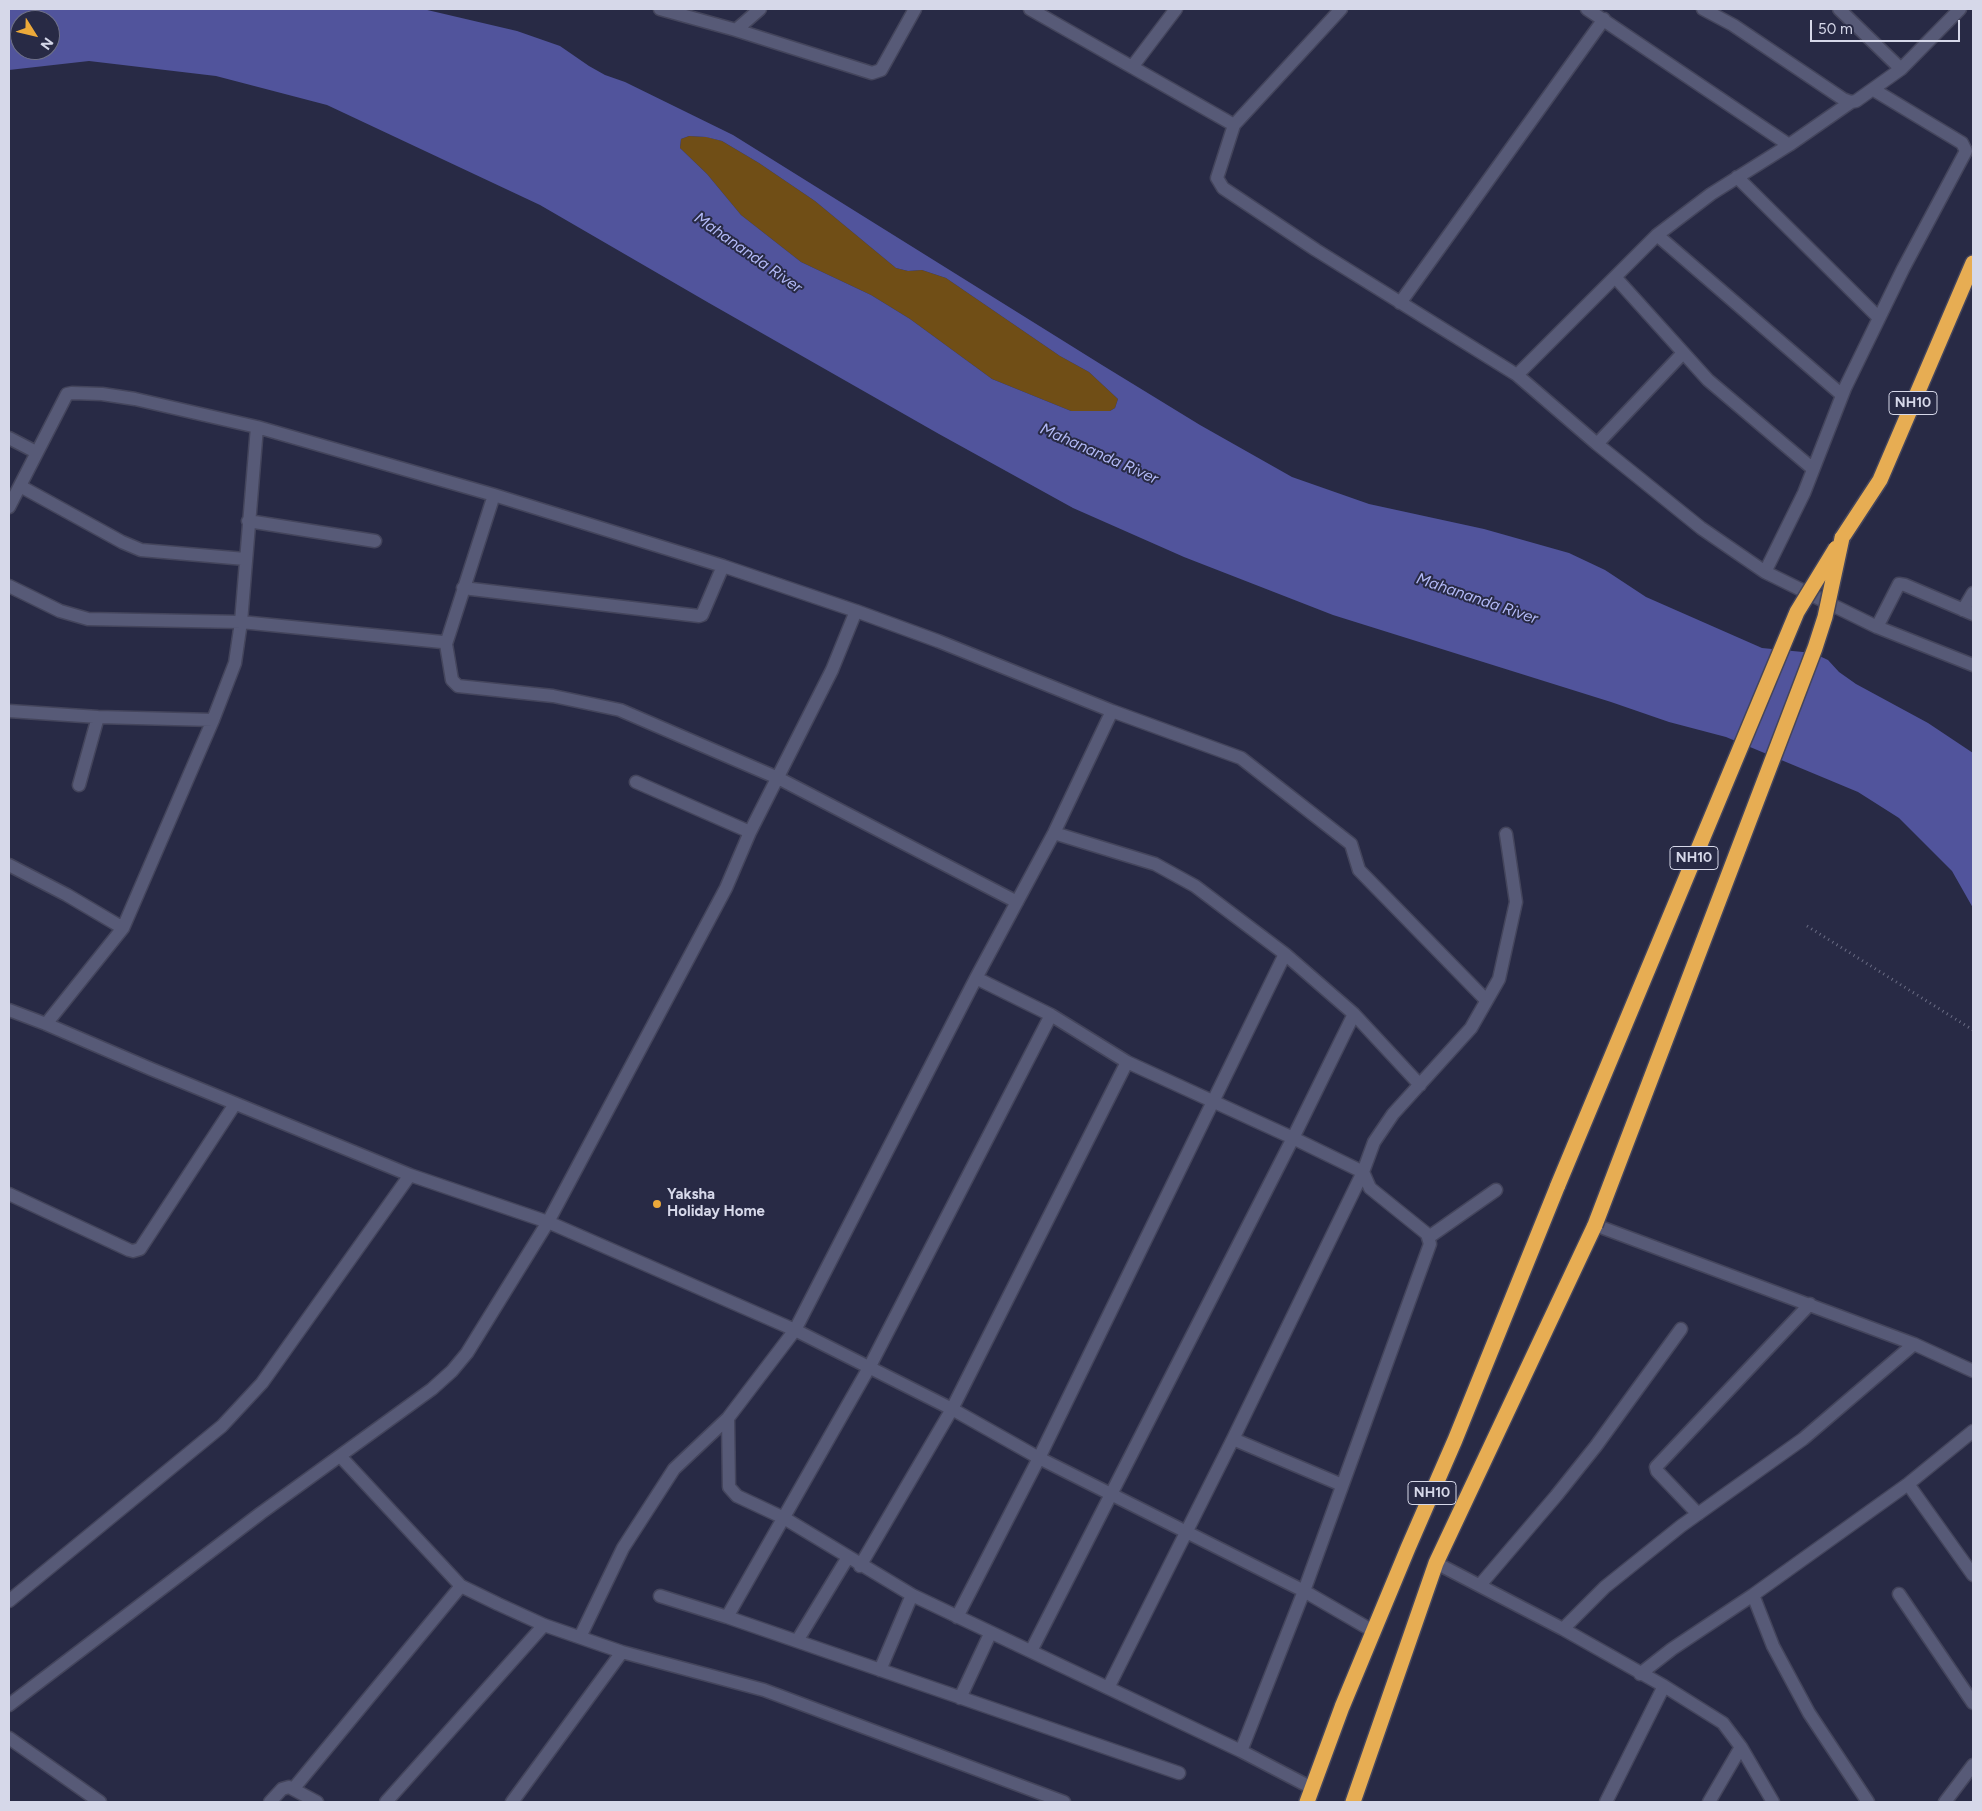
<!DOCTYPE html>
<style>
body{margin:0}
#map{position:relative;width:1982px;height:1811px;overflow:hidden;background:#282a45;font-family:Figtree,sans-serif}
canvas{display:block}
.frame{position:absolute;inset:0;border:10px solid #d6d8e9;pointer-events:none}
.north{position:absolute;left:10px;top:10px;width:50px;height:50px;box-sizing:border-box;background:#282a45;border:1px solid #6e7087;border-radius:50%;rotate:126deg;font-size:14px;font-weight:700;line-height:20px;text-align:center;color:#d6d8e9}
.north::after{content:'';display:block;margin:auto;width:18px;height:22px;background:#eca93a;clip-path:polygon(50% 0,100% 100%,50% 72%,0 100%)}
.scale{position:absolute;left:1810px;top:20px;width:150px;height:22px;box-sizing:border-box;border:2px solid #d6d8e9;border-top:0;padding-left:6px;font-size:15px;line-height:18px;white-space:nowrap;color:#d6d8e9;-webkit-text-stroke:4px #282a45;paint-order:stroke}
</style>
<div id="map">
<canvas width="1982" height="1811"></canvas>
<div class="frame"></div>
<div class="north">N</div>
<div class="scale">50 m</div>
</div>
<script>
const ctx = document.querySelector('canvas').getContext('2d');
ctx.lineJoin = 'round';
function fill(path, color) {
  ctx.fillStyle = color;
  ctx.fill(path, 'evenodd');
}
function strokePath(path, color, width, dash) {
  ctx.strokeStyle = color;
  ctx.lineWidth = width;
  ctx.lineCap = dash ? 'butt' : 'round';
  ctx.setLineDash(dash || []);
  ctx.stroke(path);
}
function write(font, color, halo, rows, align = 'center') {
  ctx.font = font + ' Figtree,sans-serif';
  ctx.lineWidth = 4;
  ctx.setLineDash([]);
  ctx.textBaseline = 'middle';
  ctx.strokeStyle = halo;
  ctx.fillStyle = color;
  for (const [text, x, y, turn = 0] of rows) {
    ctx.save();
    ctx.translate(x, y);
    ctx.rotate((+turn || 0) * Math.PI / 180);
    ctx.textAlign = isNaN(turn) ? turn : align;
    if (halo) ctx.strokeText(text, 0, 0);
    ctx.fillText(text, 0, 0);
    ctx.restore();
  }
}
const green = new Path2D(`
 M689,136L707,137L722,141L759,163L815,201L896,268L908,271L922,270L946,278L1060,356L1089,372L1118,399L1115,408L1110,411H1071L992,379L910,319L871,295L801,262L741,215L707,174L680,148L681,139Z`);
const water = new Path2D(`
 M9,9H423L517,31L560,46L589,66L605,75L625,82L733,135L1102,365L1200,425L1292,477L1369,504L1484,529L1569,553L1605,570L1646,597L1762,648L1813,653L1828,660L1839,672L1856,684L1928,723L1973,753V908L1952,871L1899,818L1858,792L1726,737L1669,722L1611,702L1333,615L1184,557L1073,508L939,434L709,303L540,205L327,105L216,76L89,61L9,70ZM20,20H50V50H20ZM689,136L706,137L722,141L759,163L815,201L896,268L908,271L922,270L946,278L1060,356L1089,372L1118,399L1115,408L1110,411H1071L992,379L910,319L871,295L801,262L741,215L707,174L680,148L681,139Z`);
const path = new Path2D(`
 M1807,926L1973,1030`);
const street = new Path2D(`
 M660,9L736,30L872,73L881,70L915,9
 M1030,9L1234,125
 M1341,9L1234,125L1217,178L1223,188L1316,250L1517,375L1597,444L1701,528L1765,572L1877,627L1973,665
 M1587,9L1789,145
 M1703,9L1733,25L1843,99L1851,102L1856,101L1901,69L1960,9
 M1839,9L1901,69
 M736,30L760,9
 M1132,67L1176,9
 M1737,177L1879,318
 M1657,235L1842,395
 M1615,277L1708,380L1813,469
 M1400,303L1604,19
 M1517,375L1657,235L1711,194L1789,145L1851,102
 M9,438L36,452
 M1597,444L1683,353
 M20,486L122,542L141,550L245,559
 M9,507L67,394L72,393L102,394L135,399L257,427L494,495L723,566L856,611L938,641L1112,711L1241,758L1351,844L1359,870L1486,1000
 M248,521L375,541
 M1765,572L1804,493L1845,388L1903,269L1966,151L1962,143L1874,90
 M9,586L60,611L88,619L241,622L442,642L446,644L452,680L458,686L553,696L620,710L778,778L1017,902
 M463,588L699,616L702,615L723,566
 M1963,610L1973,593
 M1877,627L1899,584L1905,585L1973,614
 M446,644L494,495
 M9,711L98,717L213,720
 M636,782L750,832
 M79,785L98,717
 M1054,833L1155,864L1195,886L1285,954L1354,1014L1420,1085
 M9,865L67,895L123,928
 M976,978L1051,1015L1127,1062L1293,1138L1363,1172L1233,1439L1108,1688
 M9,1010L46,1024L151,1069L410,1175L548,1222L795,1330L952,1409L1039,1458L1304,1591L1373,1631
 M46,1024L123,928L213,720L235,663L241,622L257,427
 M9,1194L129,1250L133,1251L140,1249L235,1104
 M1595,1225L1914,1344L1973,1371
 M1429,1237L1496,1190
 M728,1418L729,1487L737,1496L784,1518L912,1595L1241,1751L1312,1788
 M1233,1439L1342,1485
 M340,1456L461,1586L498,1604L544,1625L622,1652L764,1690L1064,1802
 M1908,1484L1973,1575
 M1698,1514L1657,1471L1656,1467L1810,1304
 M1436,1563L1563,1629L1664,1686L1723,1723L1741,1747L1773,1802
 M860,1566L952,1409L1127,1062
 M1480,1585L1556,1496L1596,1446L1681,1329
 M1899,1594L1973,1703
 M1753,1595L1773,1646L1809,1713L1868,1802
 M660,1596L727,1617L1179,1773
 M9,1601L222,1426L262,1383L410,1175
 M727,1617L870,1366L1051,1015
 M957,1617L1039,1458L1285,954
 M1563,1629L1605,1587L1681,1526L1803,1439L1914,1344
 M580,1637L623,1548L674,1469L728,1418L795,1330L976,978L1054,833L1112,711
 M797,1641L848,1557
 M1031,1651L1293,1138L1354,1014
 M880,1670L912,1595
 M1640,1674L1672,1649L1753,1595L1908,1484L1973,1431
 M960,1698L990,1634
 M9,1705L261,1513L432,1389L452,1371L467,1353L548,1222L726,888L750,832L832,670L856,611
 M9,1738L100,1802
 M1241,1751L1304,1591L1430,1244L1427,1234L1370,1188L1363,1172L1374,1142L1393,1114L1471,1028L1499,979L1516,902L1506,834
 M294,1788L461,1586
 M270,1802L282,1789L289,1787L317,1802
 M386,1802L544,1625
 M512,1802L622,1652
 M1606,1802L1664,1686
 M1709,1802L1741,1747
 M1945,1802L1973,1765`);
const highway = new Path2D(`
 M1842,538L1880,480L1973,263
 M1307,1802L1342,1707L1408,1548L1455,1440L1558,1185
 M1353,1802L1436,1563L1595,1225`);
const highwayBridge = new Path2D(`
 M1558,1185L1797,612L1836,548
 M1595,1225L1815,648L1825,617L1842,538`);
const markers = [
 [657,1204,5,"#eca93a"]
];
const shields = [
 [1913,403,48],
 [1694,858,48],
 [1432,1493,48]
];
const shieldNames = [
 ["NH10",1913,403],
 ["NH10",1694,858],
 ["NH10",1432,1493]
];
const poiNames = [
 ["Yaksha",667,1195],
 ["Holiday Home",667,1212]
];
const waterNames = [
 ["Mahananda River",748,253,35],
 ["Mahananda River",1099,454,24],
 ["Mahananda River",1477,599,19]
];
fill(green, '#704e16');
fill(water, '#51549c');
strokePath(street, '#44455c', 15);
strokePath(highway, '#44455c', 18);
strokePath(path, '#6b6d85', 3, [1, 4]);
strokePath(street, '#575a77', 12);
strokePath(highway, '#e7ad53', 15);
strokePath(highwayBridge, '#44455c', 18, []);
strokePath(highwayBridge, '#e7ad53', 15);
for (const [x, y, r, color] of markers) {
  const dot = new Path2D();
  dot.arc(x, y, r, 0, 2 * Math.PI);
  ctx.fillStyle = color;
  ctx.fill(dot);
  strokePath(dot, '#282a45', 2);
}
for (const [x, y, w] of shields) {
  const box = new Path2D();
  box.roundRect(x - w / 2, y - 11.5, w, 23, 4);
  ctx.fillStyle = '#282a45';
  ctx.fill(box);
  strokePath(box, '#d6d8e9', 1);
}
write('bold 14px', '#d6d8e9', null, shieldNames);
write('bold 15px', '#d6d8e9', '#282a45', poiNames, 'left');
write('italic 16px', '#b2b9f6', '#282a45', waterNames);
</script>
